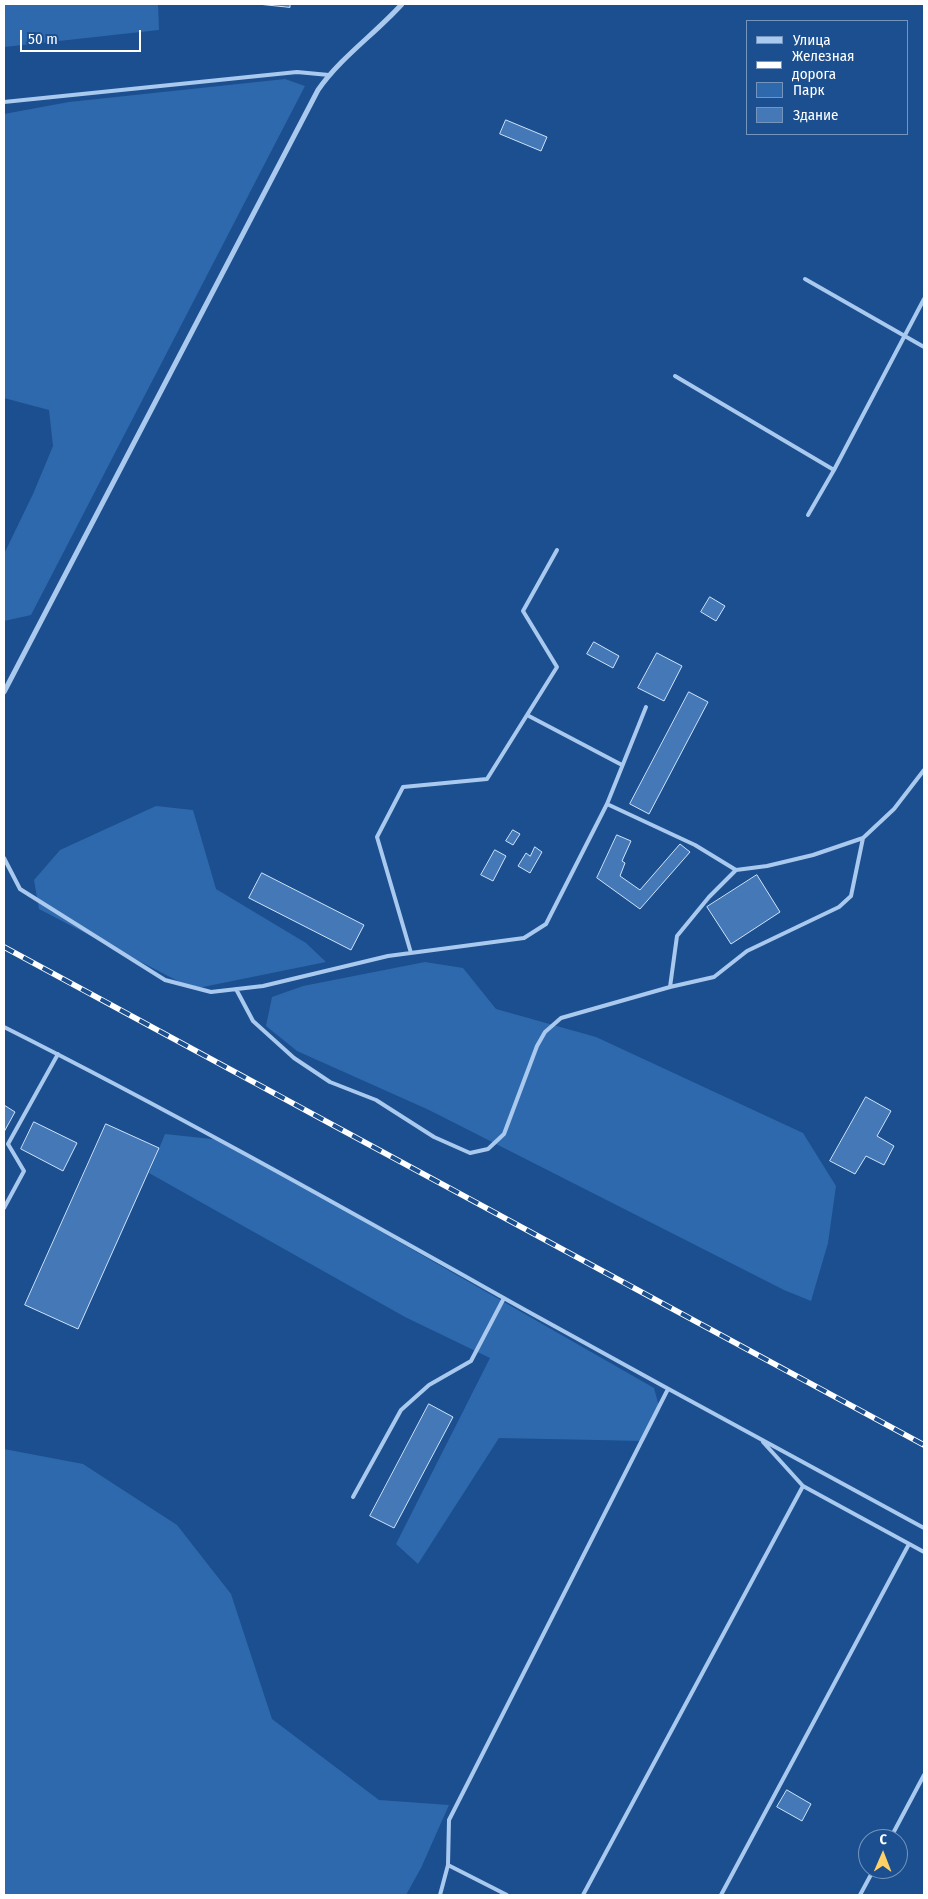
<!DOCTYPE html>
<meta charset="utf-8">
<style>
body{margin:0}
#map{position:relative;width:928px;height:1899px;overflow:hidden;background:#1b4f8f;font-family:"Fira Sans Condensed",sans-serif}
canvas{display:block}
.frame{position:absolute;inset:0;border:5px solid #fff;pointer-events:none}
.legend{position:absolute;left:746px;top:20px;width:162px;height:115px;box-sizing:border-box;background:#1b4f8f;border:1px solid #7695bc;margin:0;padding:6px 9px;list-style:none;font-size:15px;color:#fff}
.legend li{display:flex;align-items:center;gap:10px;height:25px}
.legend b{width:25px;border:1px solid #7695bc}
.north{position:absolute;left:858px;top:1829px;width:50px;height:50px;box-sizing:border-box;background:#1b4f8f;border:1px solid #7695bc;border-radius:50%;rotate:1deg;font-size:14px;font-weight:700;line-height:20px;text-align:center;color:#fff}
.north::after{content:'';display:block;margin:auto;width:18px;height:22px;background:#ffd166;clip-path:polygon(50% 0,100% 100%,50% 72%,0 100%)}
.scale{position:absolute;left:20px;top:30px;width:121px;height:22px;box-sizing:border-box;border:2px solid #fff;border-top:0;padding-left:6px;font-size:15px;line-height:18px;white-space:nowrap;color:#fff;-webkit-text-stroke:4px #1b4f8f;paint-order:stroke}
</style>
<div id="map">
<canvas width="928" height="1899"></canvas>
<div class="frame"></div>
<ul class="legend">
<li><b style="height:6px;background:#a9c9ee"></b>Улица</li>
<li><b style="height:6px;background:#fff"></b>Железная дорога</li>
<li><b style="height:14px;background:#2e69ad"></b>Парк</li>
<li><b style="height:14px;background:#4478b7"></b>Здание</li>
</ul>
<div class="north">С</div>
<div class="scale">50 m</div>
</div>
<script>
const ctx = document.querySelector('canvas').getContext('2d');
ctx.lineJoin = 'round';
function fill(path, color) {
  ctx.fillStyle = color;
  ctx.fill(path, 'evenodd');
}
function strokePath(path, color, width, dash) {
  ctx.strokeStyle = color;
  ctx.lineWidth = width;
  ctx.lineCap = dash ? 'butt' : 'round';
  ctx.setLineDash(dash || []);
  ctx.stroke(path);
}
const green = new Path2D(`
 M4,4H158L159,30L4,47Z
 M285,79L305,86L31,615L4,621V554L33,494L53,446L49,410L4,398V114L69,102Z
 M156,806L193,810L216,889L306,943L326,962L193,989L39,909L34,880L60,850Z
 M425,962L463,968L496,1009L596,1037L803,1133L836,1186L828,1243L811,1301L784,1290L429,1110L297,1051L266,1026L272,997L303,986Z
 M165,1134L221,1140L654,1388L660,1410L644,1441L499,1438L418,1564L396,1544L490,1358L405,1317L149,1173Z
 M4,1449L83,1464L177,1525L231,1594L272,1719L379,1800L449,1805L421,1868L406,1895H4Z`);
const building = new Path2D(`
 M258,4H290V7Z
 M506,120L547,137L541,151L500,134Z
 M710,597L725,606L716,621L701,612Z
 M594,642L619,656L613,668L587,654Z
 M657,653L682,666L664,701L638,688Z
 M689,692L708,702L649,814L630,804Z
 M513,830L520,834L513,845L506,841Z
 M617,835L631,841L622,861L625,863L620,876L640,890L680,844L690,852L640,909L597,878Z
 M535,847L542,852L530,873L518,866L526,853L530,856Z
 M495,850L506,856L493,881L481,875Z
 M262,873L364,925L351,950L249,898Z
 M757,875L780,912L731,944L707,907Z
 M866,1097L891,1111L877,1136L894,1146L884,1165L866,1156L855,1174L830,1161Z
 M4,1105L15,1112L4,1132Z
 M34,1122L77,1143L63,1171L21,1149Z
 M106,1124L159,1148L78,1329L25,1305Z
 M429,1404L453,1417L394,1528L370,1516Z
 M787,1790L811,1804L802,1821L777,1807Z`);
const service = new Path2D(`
 M4,102L297,72L329,75
 M805,279L924,347
 M675,376L834,470
 M808,515L834,470L924,299
 M527,715L622,765
 M607,804L695,845L736,870L767,866L813,855L863,838L894,809L924,770
 M4,858L20,889L165,980L211,992L263,986L388,956L524,938L546,924L607,804L646,707
 M411,953L377,837L403,787L487,779L557,667L523,611L557,550
 M670,987L677,936L709,897L736,870
 M236,989L253,1021L294,1058L330,1082L376,1100L434,1137L470,1153L488,1149L504,1134L537,1046L545,1032L561,1018L670,987L714,977L747,951L839,907L851,896L863,838
 M4,1027C181,1116 354,1214 527,1311C659,1384 791,1456 924,1528
 M4,1208L24,1171L8,1144L58,1054
 M763,1442L803,1486L924,1552
 M353,1497L401,1410L429,1385L471,1361L504,1298
 M890,1839L924,1775
 M448,1865L507,1895
 M440,1895L448,1865L449,1820L668,1389
 M583,1895L803,1486
 M721,1895L909,1544
 M860,1895L874,1869`);
const minor = new Path2D(`
 M4,692L318,90C341,57 375,34 402,4`);
const rail = new Path2D(`
 M4,947L924,1445`);
fill(green, '#2e69ad');
fill(building, '#4478b7');
strokePath(building, '#cfe3fa', 1);
strokePath(service, '#a9c9ee', 4);
strokePath(minor, '#a9c9ee', 5);
strokePath(rail, '#fff', 5.5);
strokePath(rail, '#1b4f8f', 4, [11]);
</script>
